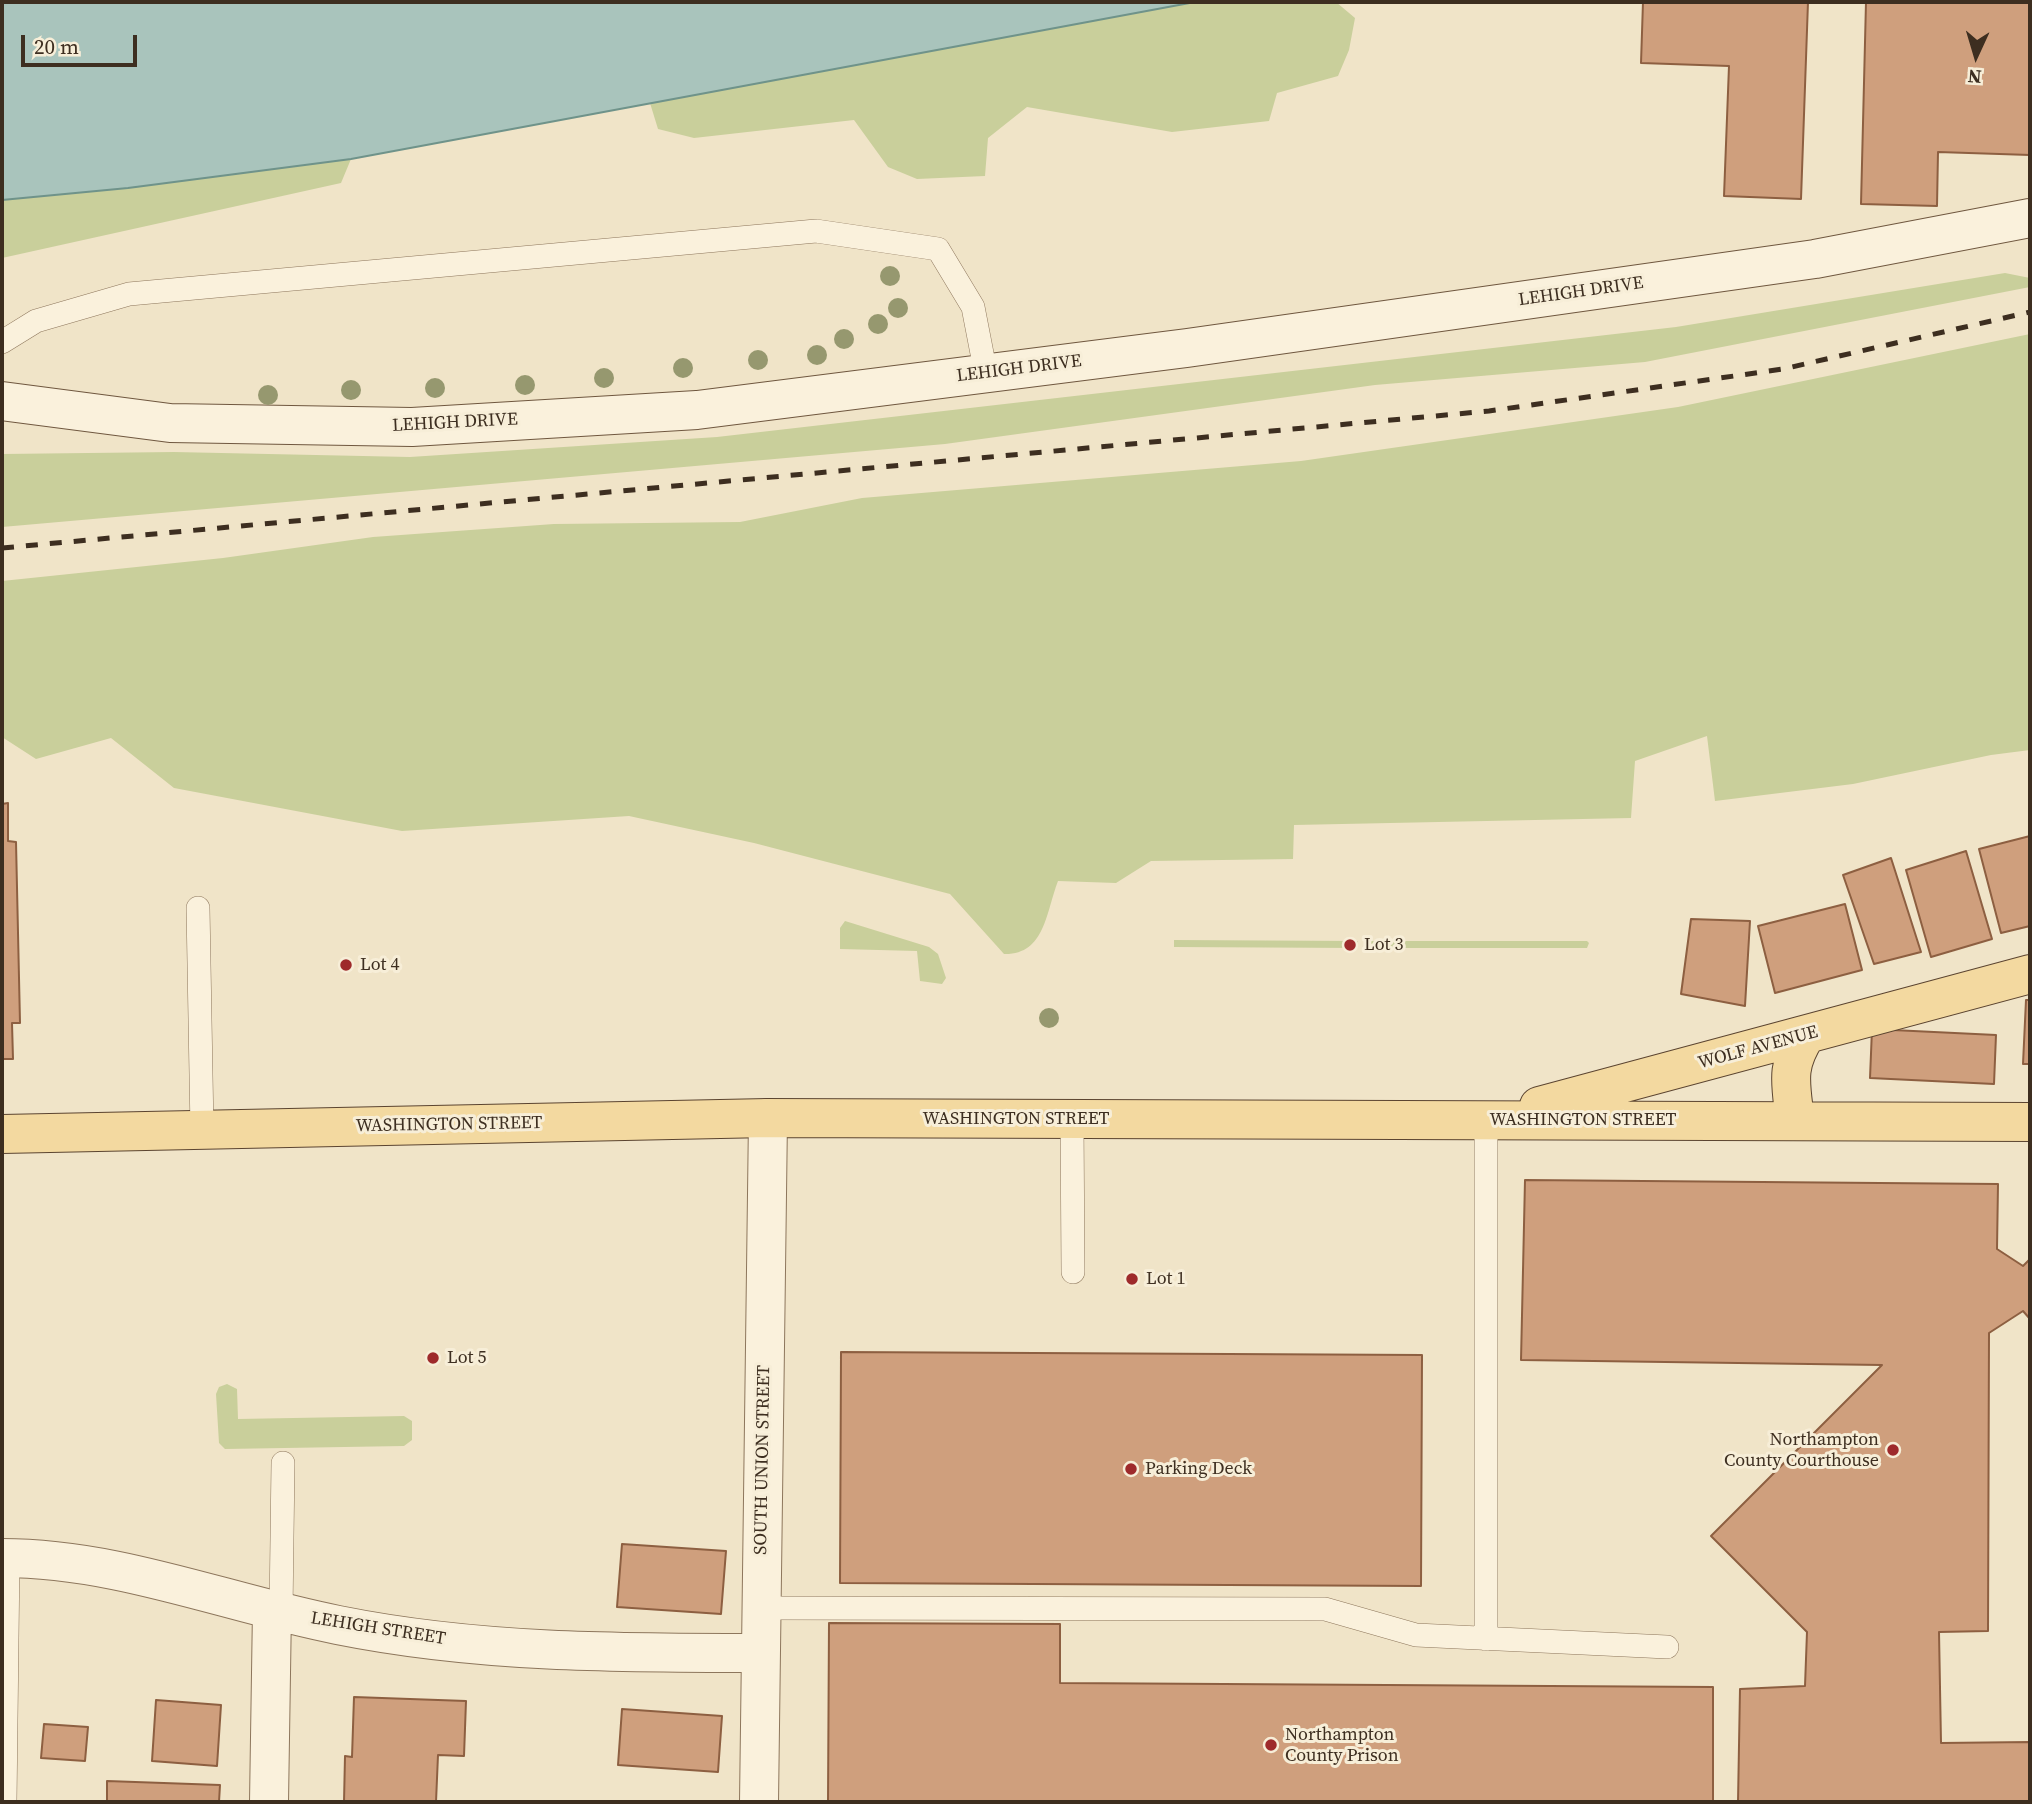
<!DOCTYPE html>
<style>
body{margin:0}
#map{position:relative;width:2032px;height:1804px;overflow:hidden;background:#f0e4c8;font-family:"Source Serif 4",serif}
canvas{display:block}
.frame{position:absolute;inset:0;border:4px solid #3d2e20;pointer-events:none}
.north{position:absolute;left:1941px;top:21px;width:70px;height:70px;-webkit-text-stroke:5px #f7eed8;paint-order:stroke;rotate:184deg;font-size:19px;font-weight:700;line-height:28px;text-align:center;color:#3d2e20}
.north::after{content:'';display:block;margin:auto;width:24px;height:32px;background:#3d2e20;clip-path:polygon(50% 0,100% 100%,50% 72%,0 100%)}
.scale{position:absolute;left:21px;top:35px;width:116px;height:32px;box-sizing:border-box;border:4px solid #3d2e20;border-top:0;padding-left:9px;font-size:21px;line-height:24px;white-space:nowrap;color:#3d2e20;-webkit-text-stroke:5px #f7eed8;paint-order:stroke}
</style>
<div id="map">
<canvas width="2032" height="1804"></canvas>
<div class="frame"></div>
<div class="north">N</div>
<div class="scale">20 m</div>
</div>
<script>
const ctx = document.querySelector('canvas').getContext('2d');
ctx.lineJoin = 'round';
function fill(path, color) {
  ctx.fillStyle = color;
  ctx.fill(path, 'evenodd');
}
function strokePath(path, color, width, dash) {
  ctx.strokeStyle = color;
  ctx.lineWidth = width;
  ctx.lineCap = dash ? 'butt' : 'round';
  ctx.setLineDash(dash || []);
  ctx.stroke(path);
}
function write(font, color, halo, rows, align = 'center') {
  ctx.font = font + ' "Source Serif 4",serif';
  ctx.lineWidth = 6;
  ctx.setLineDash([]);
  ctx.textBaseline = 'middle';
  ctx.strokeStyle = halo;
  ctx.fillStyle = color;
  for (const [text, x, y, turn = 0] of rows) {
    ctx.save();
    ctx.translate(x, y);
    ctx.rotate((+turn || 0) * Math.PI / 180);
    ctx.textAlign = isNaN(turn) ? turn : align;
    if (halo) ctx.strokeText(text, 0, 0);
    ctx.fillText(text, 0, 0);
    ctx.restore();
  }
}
const green = new Path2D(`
 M1195,2H1336L1355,18L1349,50L1338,76L1277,93L1269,121L1172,132L1027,107L988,138L985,176L917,179L888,167L854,120L694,138L658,129L650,103Z
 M351,159L341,183L2,258V200L128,188Z
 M2005,273L2030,278V287L1645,362L1375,385L945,444L2,527V454L174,452L410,457L717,437L1676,327Z
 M2030,334V750L1991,755L1853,784L1715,801L1707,736L1635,761L1631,818L1294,825L1293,859L1151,861L1116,883L1058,881C1046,912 1045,955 1004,954L950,894L754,843L629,816L402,831L174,788L111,738L36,759L2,737V581L223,558L373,537L554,524L740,522L862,498L1301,461L1678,407Z
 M845,921L929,947L938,954L946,978L942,984L920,981L917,951L840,949V928Z
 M1174,940L1358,941L1357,948L1174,947Z
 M1370,941H1587L1589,943L1587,948H1370Z
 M227,1384L237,1389L238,1419L404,1416L412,1421V1440L404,1446L225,1449L219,1443L216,1394L219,1387Z`);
const water = new Path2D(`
 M2,2H1195L351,159L128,188L2,200Z`);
const building = new Path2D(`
 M1643,2H1808L1801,199L1724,196L1729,66L1641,63Z
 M1866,2H2030V155L1938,152L1937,206L1861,204Z
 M8,803V841L16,842L20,1023H12L13,1059H2V804Z
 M2030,836V926L2001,933L1979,849Z
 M1966,851L1992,939L1931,957L1906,870Z
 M1891,858L1921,952L1874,964L1843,875Z
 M1845,904L1862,970L1775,993L1758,926Z
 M1691,919L1750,921L1745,1006L1681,994Z
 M2026,1000H2030V1064H2023Z
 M1872,1029L1996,1035L1994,1084L1870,1078Z
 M1525,1180L1998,1184L1997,1249L2023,1266L2030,1259V1319L2023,1311L1989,1333L1988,1631L1939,1632L1941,1743L2030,1742V1802H1738L1740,1689L1805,1686L1807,1632L1711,1536L1882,1365L1521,1360Z
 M841,1352L1422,1355L1421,1586L840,1583Z
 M622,1544L726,1551L721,1614L617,1607Z
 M829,1623L1060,1624V1683L1713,1687V1802H828Z
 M354,1697L466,1701L464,1756L438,1755L436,1802H344L345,1756L352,1757Z
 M156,1700L221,1705L217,1766L152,1761Z
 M622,1709L722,1716L718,1772L618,1765Z
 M44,1724L88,1727L85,1761L41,1758Z
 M107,1781L220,1785L219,1802H107Z`);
const lane = new Path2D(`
 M2,342L36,321L129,294L816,231L938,249L973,307L986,374
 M198,908L202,1130
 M1072,1119L1073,1272
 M1486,1120V1639
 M761,1608L1325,1609L1416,1635L1667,1647
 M281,1612L283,1463
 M5,1802L8,1558`);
const street = new Path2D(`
 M2,1558C118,1558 226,1603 338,1625C477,1653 619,1653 760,1653
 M269,1802L272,1609
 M759,1802L768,1118`);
const secondary = new Path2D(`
 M2,401L170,423L412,427L697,410L1187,348L1815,259L2030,218`);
const primary = new Path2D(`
 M1539,1106L2030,974
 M1795,1120C1791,1084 1785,1067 1806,1035
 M2,1134L768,1118L2030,1122`);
const rail = new Path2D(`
 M2,548L1489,411L1783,369L2030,312`);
const trees = [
 [890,276],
 [898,308],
 [878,324],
 [844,339],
 [817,355],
 [758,360],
 [683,368],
 [604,378],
 [525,385],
 [435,388],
 [351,390],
 [268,395],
 [1049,1018]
];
const markers = [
 [1350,945,7,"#9e2a2b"],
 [346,965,7,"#9e2a2b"],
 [1132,1279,7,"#9e2a2b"],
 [433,1358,7,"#9e2a2b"],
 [1893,1450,7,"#9e2a2b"],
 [1131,1469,7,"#9e2a2b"],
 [1271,1745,7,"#9e2a2b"]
];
const streetNames = [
 ["LEHIGH DRIVE",1581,292,-8],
 ["LEHIGH DRIVE",1019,369,-7],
 ["LEHIGH DRIVE",455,423,-3],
 ["WOLF AVENUE",1758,1048,-15],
 ["WASHINGTON STREET",1016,1119],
 ["WASHINGTON STREET",1583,1120],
 ["WASHINGTON STREET",449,1125,-1],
 ["SOUTH UNION STREET",763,1460,-89],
 ["LEHIGH STREET",378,1629,9]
];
const poiNames = [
 ["Lot 3",1364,945],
 ["Lot 4",360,965],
 ["Lot 1",1146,1279],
 ["Lot 5",447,1358],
 ["Northampton",1879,1440,"right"],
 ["County Courthouse",1879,1461,"right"],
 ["Parking Deck",1145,1469],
 ["Northampton",1285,1735],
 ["County Prison",1285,1756]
];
fill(green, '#c9cf9b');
fill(water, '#a9c4bc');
strokePath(water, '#6f938a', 2);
fill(building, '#cf9f7d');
strokePath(building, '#8d5f41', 2);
strokePath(lane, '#8d765c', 24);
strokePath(street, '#8d765c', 40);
strokePath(secondary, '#6f573f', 40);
strokePath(primary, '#5b4430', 40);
strokePath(lane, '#faf1dc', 23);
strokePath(street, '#faf1dc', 38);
strokePath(secondary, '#faf1dc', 38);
strokePath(primary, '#f3d9a0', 38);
strokePath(rail, '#3d2e20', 5, [12, 12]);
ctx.fillStyle = '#96986f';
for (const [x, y] of trees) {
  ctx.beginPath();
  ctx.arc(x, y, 10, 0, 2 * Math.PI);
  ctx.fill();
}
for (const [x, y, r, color] of markers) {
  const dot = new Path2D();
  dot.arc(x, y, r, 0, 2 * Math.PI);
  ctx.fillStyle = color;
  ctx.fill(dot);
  strokePath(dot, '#f7eed8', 2.5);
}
write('18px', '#3d2e20', '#f7eed8', streetNames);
write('18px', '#3d2e20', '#f7eed8', poiNames, 'left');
</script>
